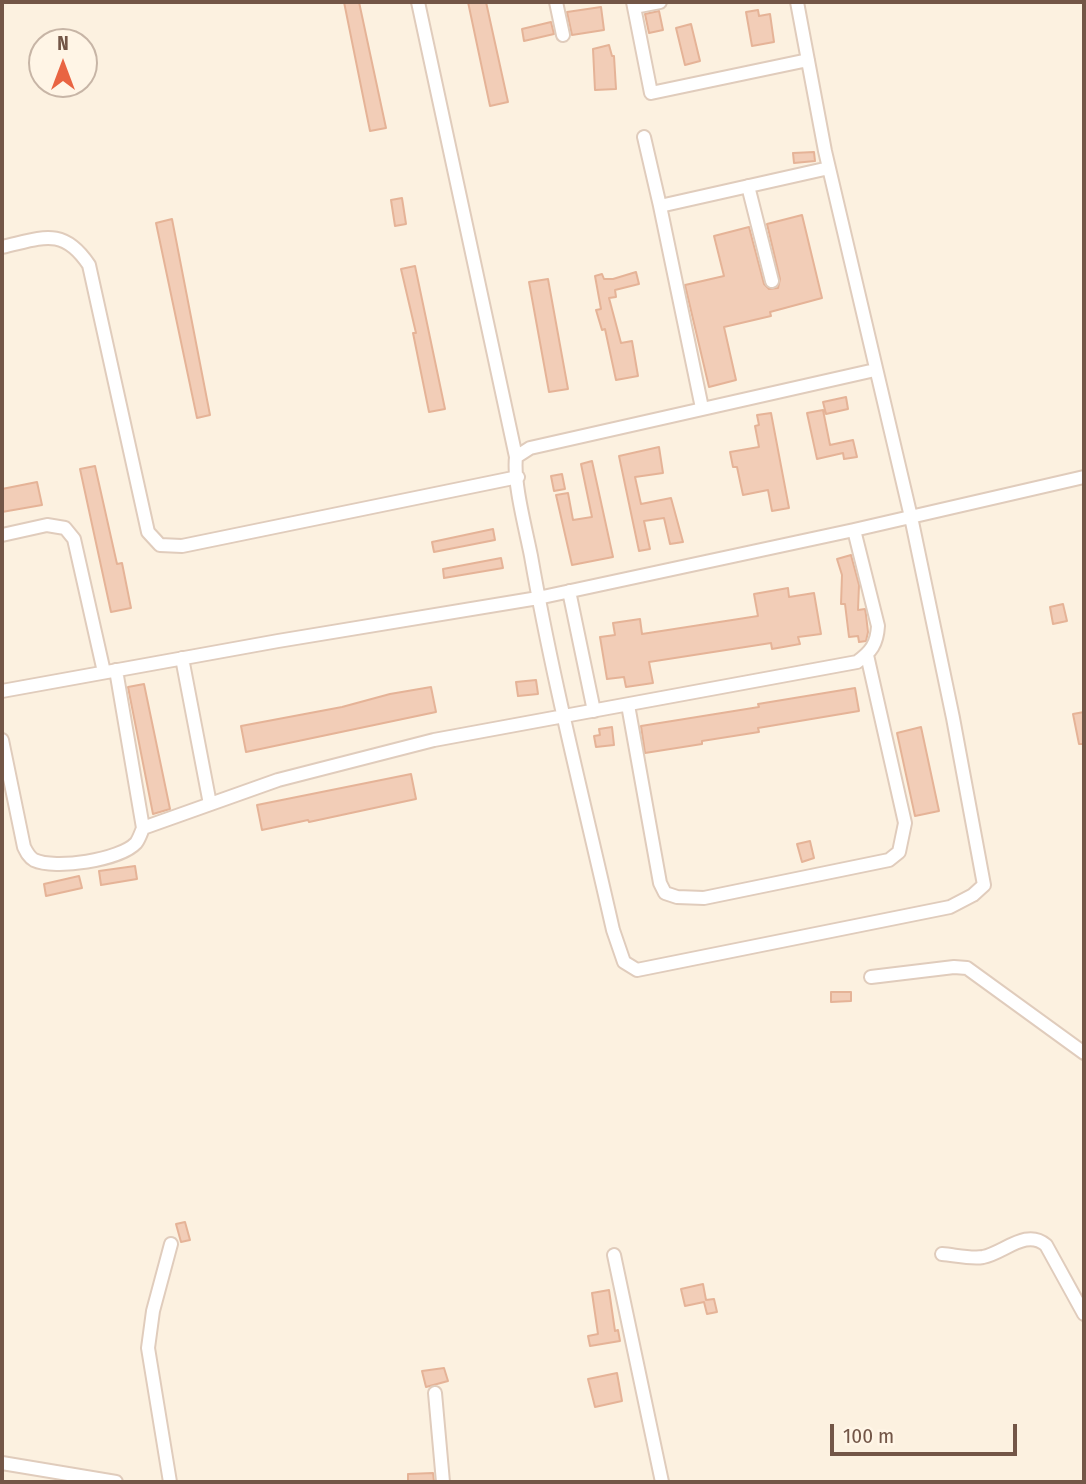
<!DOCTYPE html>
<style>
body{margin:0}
#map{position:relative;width:1086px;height:1484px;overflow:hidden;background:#fcf1e0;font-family:"Fira Sans Condensed",sans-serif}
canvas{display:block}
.frame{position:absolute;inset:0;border:4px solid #735647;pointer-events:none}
.north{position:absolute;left:28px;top:28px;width:70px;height:70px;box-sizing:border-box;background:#fff5e6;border:2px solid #c7b5a6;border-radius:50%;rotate:0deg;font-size:19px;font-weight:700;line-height:28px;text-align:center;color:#735647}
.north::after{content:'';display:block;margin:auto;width:24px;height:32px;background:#e96442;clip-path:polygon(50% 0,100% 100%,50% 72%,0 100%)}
.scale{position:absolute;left:830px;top:1424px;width:187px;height:32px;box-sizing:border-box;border:4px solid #735647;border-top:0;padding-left:9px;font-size:21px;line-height:24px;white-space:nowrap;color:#735647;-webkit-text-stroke:5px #fff5e6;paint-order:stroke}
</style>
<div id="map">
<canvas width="1086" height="1484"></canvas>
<div class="frame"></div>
<div class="north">N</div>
<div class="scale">100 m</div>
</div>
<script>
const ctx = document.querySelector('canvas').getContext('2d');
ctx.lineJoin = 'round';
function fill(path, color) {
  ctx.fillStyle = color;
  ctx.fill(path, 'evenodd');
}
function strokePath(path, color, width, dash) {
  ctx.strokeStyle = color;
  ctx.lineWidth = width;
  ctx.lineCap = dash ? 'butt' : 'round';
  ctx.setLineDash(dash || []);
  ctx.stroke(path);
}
const building = new Path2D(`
 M344,2H359L386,128L370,131Z
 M468,2H486L508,102L490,106Z
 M601,7L604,30L572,35L567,12Z
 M758,10L759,16L770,14L774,42L752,46L746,12Z
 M659,11L663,30L649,33L645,14Z
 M551,22L554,34L524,41L522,29Z
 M691,24L700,61L685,65L676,28Z
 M609,45L612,56H614L616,89L595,90L593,49Z
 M814,152L815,161L794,163L793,153Z
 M402,198L406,224L395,226L391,200Z
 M802,215L822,298L770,312L771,316L724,327L736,380L709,387L685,285L724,276L714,236L749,227L764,284L769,289L778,288L780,279L767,224Z
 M172,219L210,415L197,418L156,223Z
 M415,266L445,409L429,412L413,333H416L401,269Z
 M636,272L639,284L615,290L616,297L609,298L621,343L632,341L638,376L616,380L605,329L602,330L596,310L601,309L595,276L602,274L604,279H613Z
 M548,279L568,389L549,392L529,282Z
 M846,397L848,409L826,414L823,402Z
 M823,410L830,445L853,440L857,457L844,459L843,453L817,459L807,413Z
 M771,413L789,508L772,511L768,490L743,495L737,467H733L730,452L759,447L755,426L759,425L757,415Z
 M659,447L663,473L635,477L641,504L671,498L683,542L670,544L664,518L644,521L650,549L639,551L619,456Z
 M592,461L613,557L572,565L556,495L568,493L573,520L592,517L581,464Z
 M95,466L117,564L122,563L131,608L111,612L80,469Z
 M562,474L565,489L554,491L551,476Z
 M37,482L42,505L2,512V489Z
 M493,529L495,540L434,552L432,542Z
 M851,555L859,585L858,610L865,609L866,615L868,632L866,641L859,642L858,636L849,637L845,604H841L842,575L837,559Z
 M501,558L503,568L444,578L443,569Z
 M788,588L789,597L814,593L821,634L798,637L800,644L772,649L771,643L649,662L653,683L626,687L624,677L607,679L600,637L615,635L613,623L640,619L642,634L758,616L754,594Z
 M1063,604L1067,621L1053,624L1050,607Z
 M536,680L538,694L518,696L516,682Z
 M144,684L170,809L153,814L128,687Z
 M431,687L436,712L246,752L241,726L342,707L390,694Z
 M855,688L859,711L758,728L759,732L702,741V744L645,753L641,726L759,707L758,704Z
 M1084,712V744H1079L1073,714Z
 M612,727L614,745L596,747L594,736L600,735L599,729Z
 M921,727L939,811L915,816L897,733Z
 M411,774L416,799L309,822L308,820L262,830L257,805Z
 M810,841L814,858L802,862L797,844Z
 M135,866L137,879L101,885L99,871Z
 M79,876L82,888L46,896L44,884Z
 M831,992H851V1001L831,1002Z
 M185,1222L190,1240L181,1242L176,1224Z
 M703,1284L706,1300L714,1299L717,1312L707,1314L704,1302L685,1306L681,1289Z
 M609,1290L615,1331L618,1330L620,1341L590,1346L588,1336L598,1334L592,1293Z
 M444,1368L448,1381L426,1387L422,1371Z
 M617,1373L622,1401L595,1407L588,1379Z
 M433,1473L434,1482H408V1474Z`);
const minor = new Path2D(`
 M418,2L516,457C513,482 526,530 531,556C553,682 585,806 613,930L624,962L637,970L950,907L973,895L984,885L953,718L911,517L825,151L797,2
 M556,2L563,35
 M633,2L651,93L808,60
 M634,7L660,2
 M644,137L660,206
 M748,186L772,281
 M2,247C42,238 63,226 89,265L148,532L160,545L182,546L518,477
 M702,408L660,206L829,168
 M516,457L530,448L875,370
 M2,535L47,525L65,528L74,539L104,672
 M569,591L594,711
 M182,658L210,804
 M2,691L278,641L538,598L854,530
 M628,705L660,883L665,893L677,897L704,898L889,860L899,852L905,823L867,655
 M2,740L24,847C27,853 29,857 34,860C55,870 120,860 136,843C139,839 141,833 143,828L116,670
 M143,828L278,780L434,740L857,662C871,652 877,644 878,626L854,530L1084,477
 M871,977L954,967L967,968L1084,1053
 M942,1254C955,1255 970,1259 983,1257C1004,1253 1026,1228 1046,1245L1084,1314
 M614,1255L662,1482
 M435,1393L443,1482
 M2,1463L116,1482
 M170,1482L148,1348L153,1311L171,1244`);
fill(building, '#f2cdb7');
strokePath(building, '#e5b397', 2);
strokePath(minor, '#e0ccbc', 16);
strokePath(minor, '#fff', 12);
</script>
